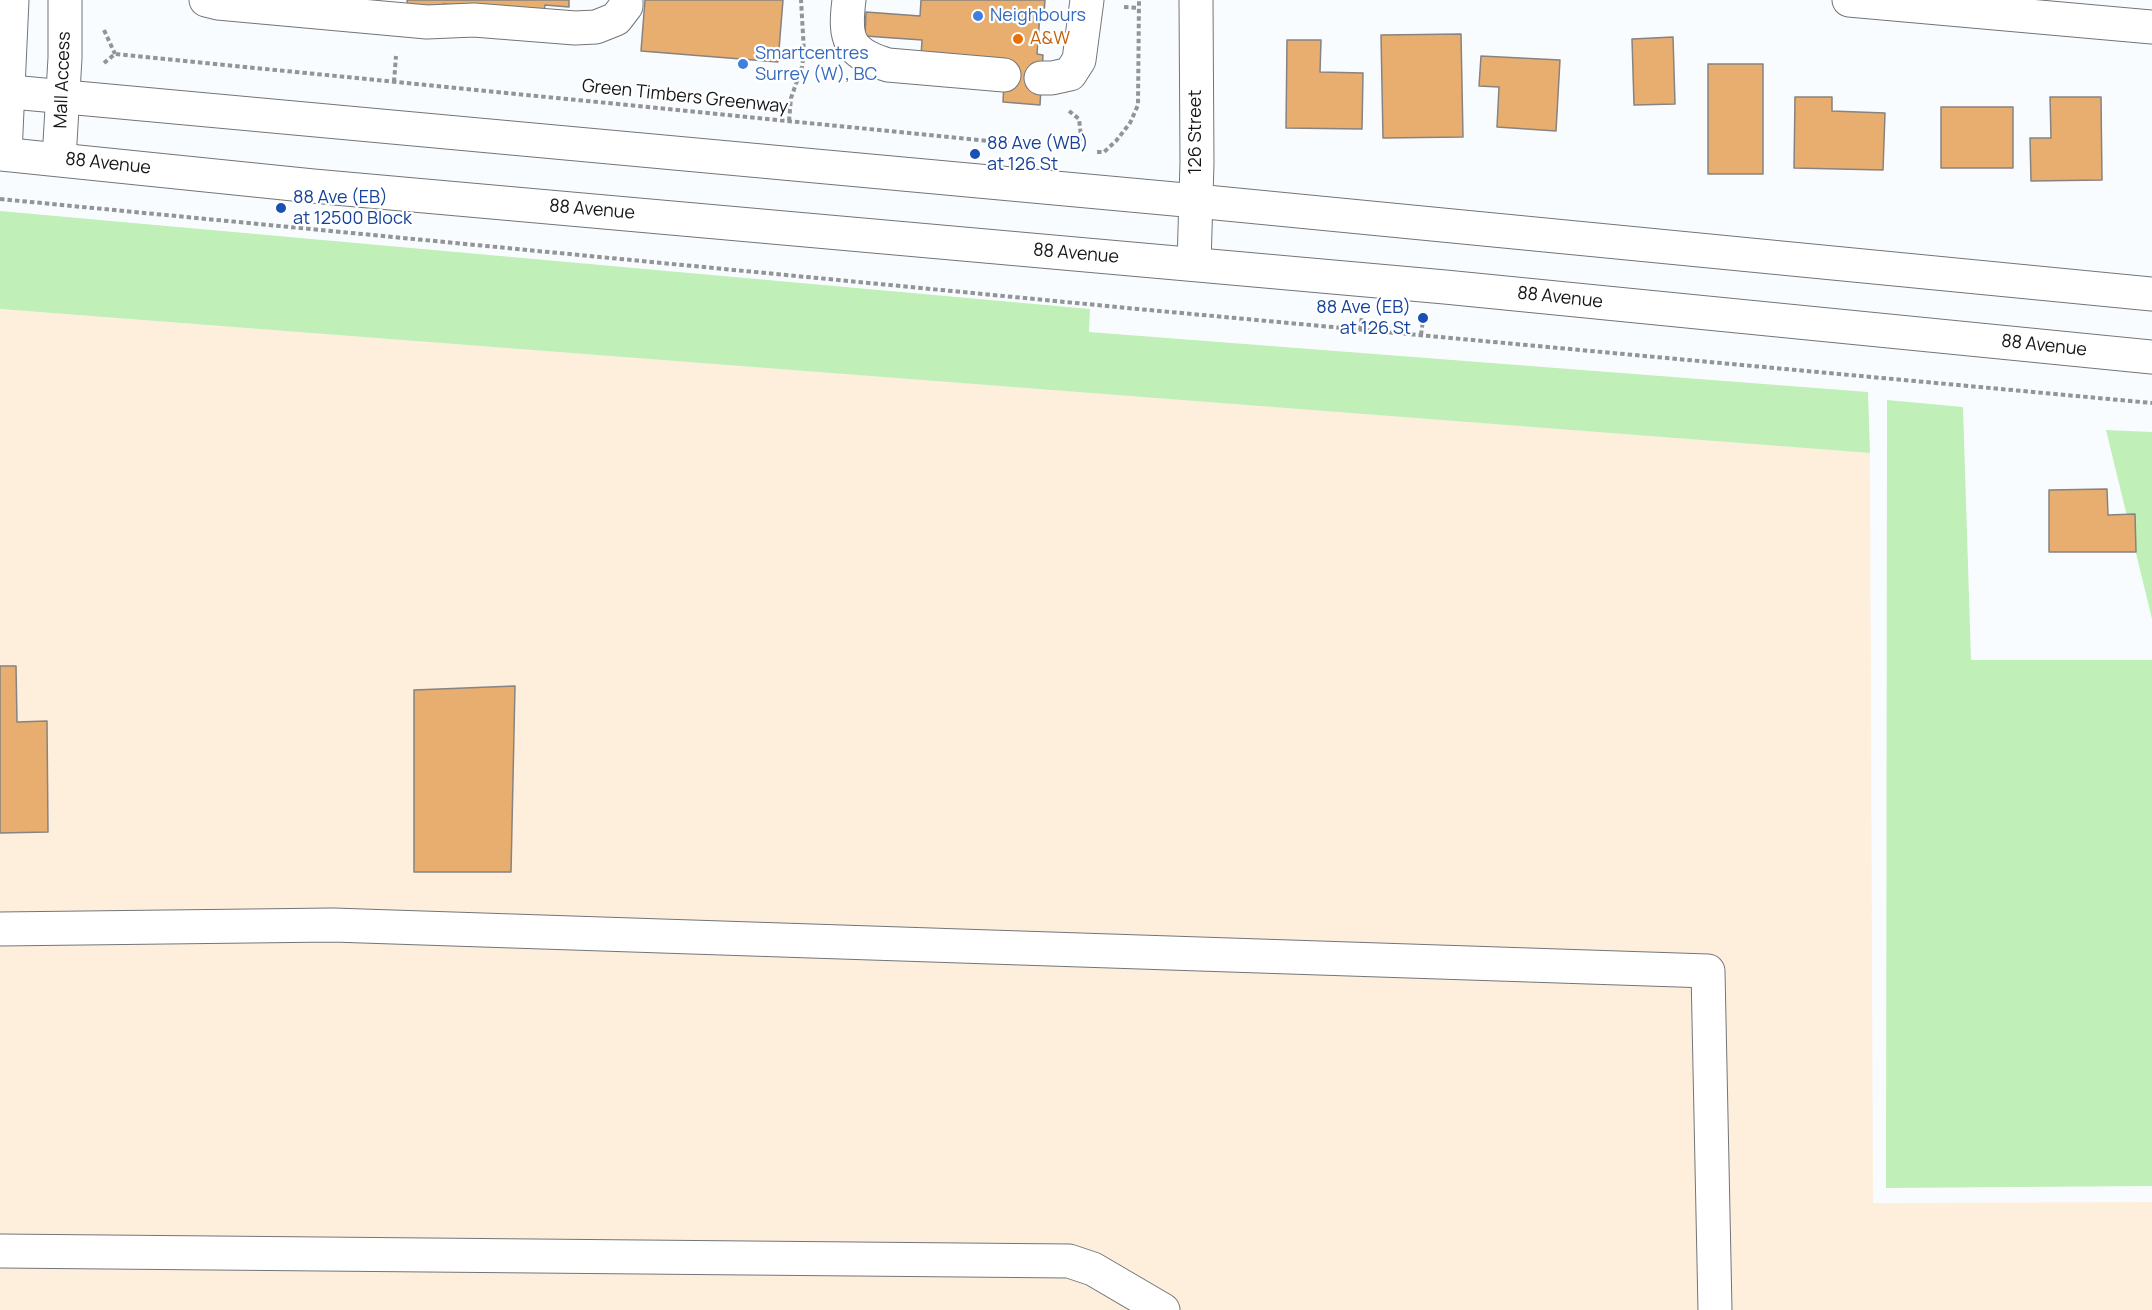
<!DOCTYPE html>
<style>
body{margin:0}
canvas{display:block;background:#f9fcff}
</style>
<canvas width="2152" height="1310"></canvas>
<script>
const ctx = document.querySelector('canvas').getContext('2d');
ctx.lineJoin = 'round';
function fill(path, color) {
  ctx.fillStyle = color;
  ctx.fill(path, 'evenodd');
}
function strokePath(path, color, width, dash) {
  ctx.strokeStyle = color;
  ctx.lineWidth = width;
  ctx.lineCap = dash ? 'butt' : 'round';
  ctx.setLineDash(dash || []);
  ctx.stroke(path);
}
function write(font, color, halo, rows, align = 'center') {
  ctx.font = font + ' Manrope,sans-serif';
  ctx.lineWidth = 4.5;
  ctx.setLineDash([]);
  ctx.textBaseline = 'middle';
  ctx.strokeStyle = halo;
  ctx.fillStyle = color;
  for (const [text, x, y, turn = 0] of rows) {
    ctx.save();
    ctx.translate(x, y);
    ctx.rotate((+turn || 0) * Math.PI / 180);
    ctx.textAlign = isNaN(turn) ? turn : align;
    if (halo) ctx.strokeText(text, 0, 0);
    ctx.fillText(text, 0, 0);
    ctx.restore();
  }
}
const industrial = new Path2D(`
 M0,309L1870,453L1873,1203L2152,1202V1310H0Z`);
const green = new Path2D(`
 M0,211L1090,309L1089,332L1868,392L1870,453L0,309Z
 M1887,400L1963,407L1971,660H2152V1186L1886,1188Z
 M2106,430L2152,432V619Z`);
const building = new Path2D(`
 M407,0H569V7L545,5L544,12L443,4L441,10L408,8Z
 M645,0H783L778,62L641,51Z
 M921,0H1045L1044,14H1040L1037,54L1043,55L1040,105L1003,102L1005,62L921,56L922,40L865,36L866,12L920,16Z
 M1461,34L1463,137L1383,138L1381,35Z
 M1673,37L1675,104L1634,105L1632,39Z
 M1287,40H1321L1320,72L1363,73L1362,129L1286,128Z
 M1481,56L1560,60L1556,131L1497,127L1499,87L1479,86Z
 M1708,64H1763V174H1708Z
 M1795,97H1832V111L1885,113L1883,170L1794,168Z
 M2050,97H2101L2102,180L2031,181L2030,138H2051Z
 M1941,107H2013V168H1941Z
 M2107,489L2108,515L2135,514L2136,552H2049V490Z
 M0,666H16L17,722L47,721L48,832L0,833Z
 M515,686L511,872H414V690Z`);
const path = new Path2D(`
 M1124,7L1139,8
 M104,30L115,54
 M104,63L115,54L1009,143
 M394,82L396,56
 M1069,111L1079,119L1081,136L1079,151
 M789,121L791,98L802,67L804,52L801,0
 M1097,152H1104L1116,141L1130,123L1138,105L1139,0
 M0,199L1138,309L2152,403
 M1360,330L1362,316
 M1421,335L1423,320`);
const minor = new Path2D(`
 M206,0L218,3L427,22L474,20L575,28L596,27L616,19L626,6V0
 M849,0C844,39 848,53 888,65L1004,75
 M1849,0L2152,27
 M1041,78H1052L1070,74L1079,60L1087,0
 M5,154L12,0
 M59,159L65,58V0
 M1194,264L1197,163L1196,0
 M0,929L333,925L1708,971L1715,1310
 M0,1251L1069,1261L1093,1269L1163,1310`);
const major = new Path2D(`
 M0,91L1196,201L2152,294
 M0,154L313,186L1445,287L2152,357`);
const markers = [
 [978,16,6,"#3f7fe0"],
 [1018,39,6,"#e8710a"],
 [743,64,6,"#3f7fe0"],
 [975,154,6,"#1a4fb4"],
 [281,208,6,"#1a4fb4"],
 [1423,318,6,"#1a4fb4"]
];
const shopNames = [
 ["Neighbours",990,16],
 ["Smartcentres",755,54],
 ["Surrey (W), BC",755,75]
];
const foodNames = [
 ["A&W",1030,39]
];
const streetNames = [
 ["Mall Access",63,80,-88],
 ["Green Timbers Greenway",685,97,6],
 ["126 Street",1196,132,-90],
 ["88 Avenue",108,164,6],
 ["88 Avenue",592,210,5],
 ["88 Avenue",1076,254,5],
 ["88 Avenue",1560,298,6],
 ["88 Avenue",2044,346,6]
];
const transitNames = [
 ["88 Ave (WB)",987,144],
 ["at 126 St",987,165],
 ["88 Ave (EB)",293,198],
 ["at 12500 Block",293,219],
 ["88 Ave (EB)",1411,308,"right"],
 ["at 126 St",1411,329,"right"]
];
fill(industrial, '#feefdc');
fill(green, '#c1efb8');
fill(building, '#e8ae6f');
strokePath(building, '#878380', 1.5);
strokePath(minor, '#727578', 35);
strokePath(major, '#727578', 35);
strokePath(path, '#929497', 4, [4.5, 3]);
strokePath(minor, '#fff', 33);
strokePath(major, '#fff', 33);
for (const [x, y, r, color] of markers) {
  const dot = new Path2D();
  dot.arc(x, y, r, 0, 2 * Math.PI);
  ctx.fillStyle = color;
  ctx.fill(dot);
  strokePath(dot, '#fff', 2);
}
write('18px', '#366cbe', '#fff', shopNames, 'left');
write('18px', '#c56008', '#fff', foodNames, 'left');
write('18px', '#151617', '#fff', streetNames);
write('18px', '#164399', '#fff', transitNames, 'left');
</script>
